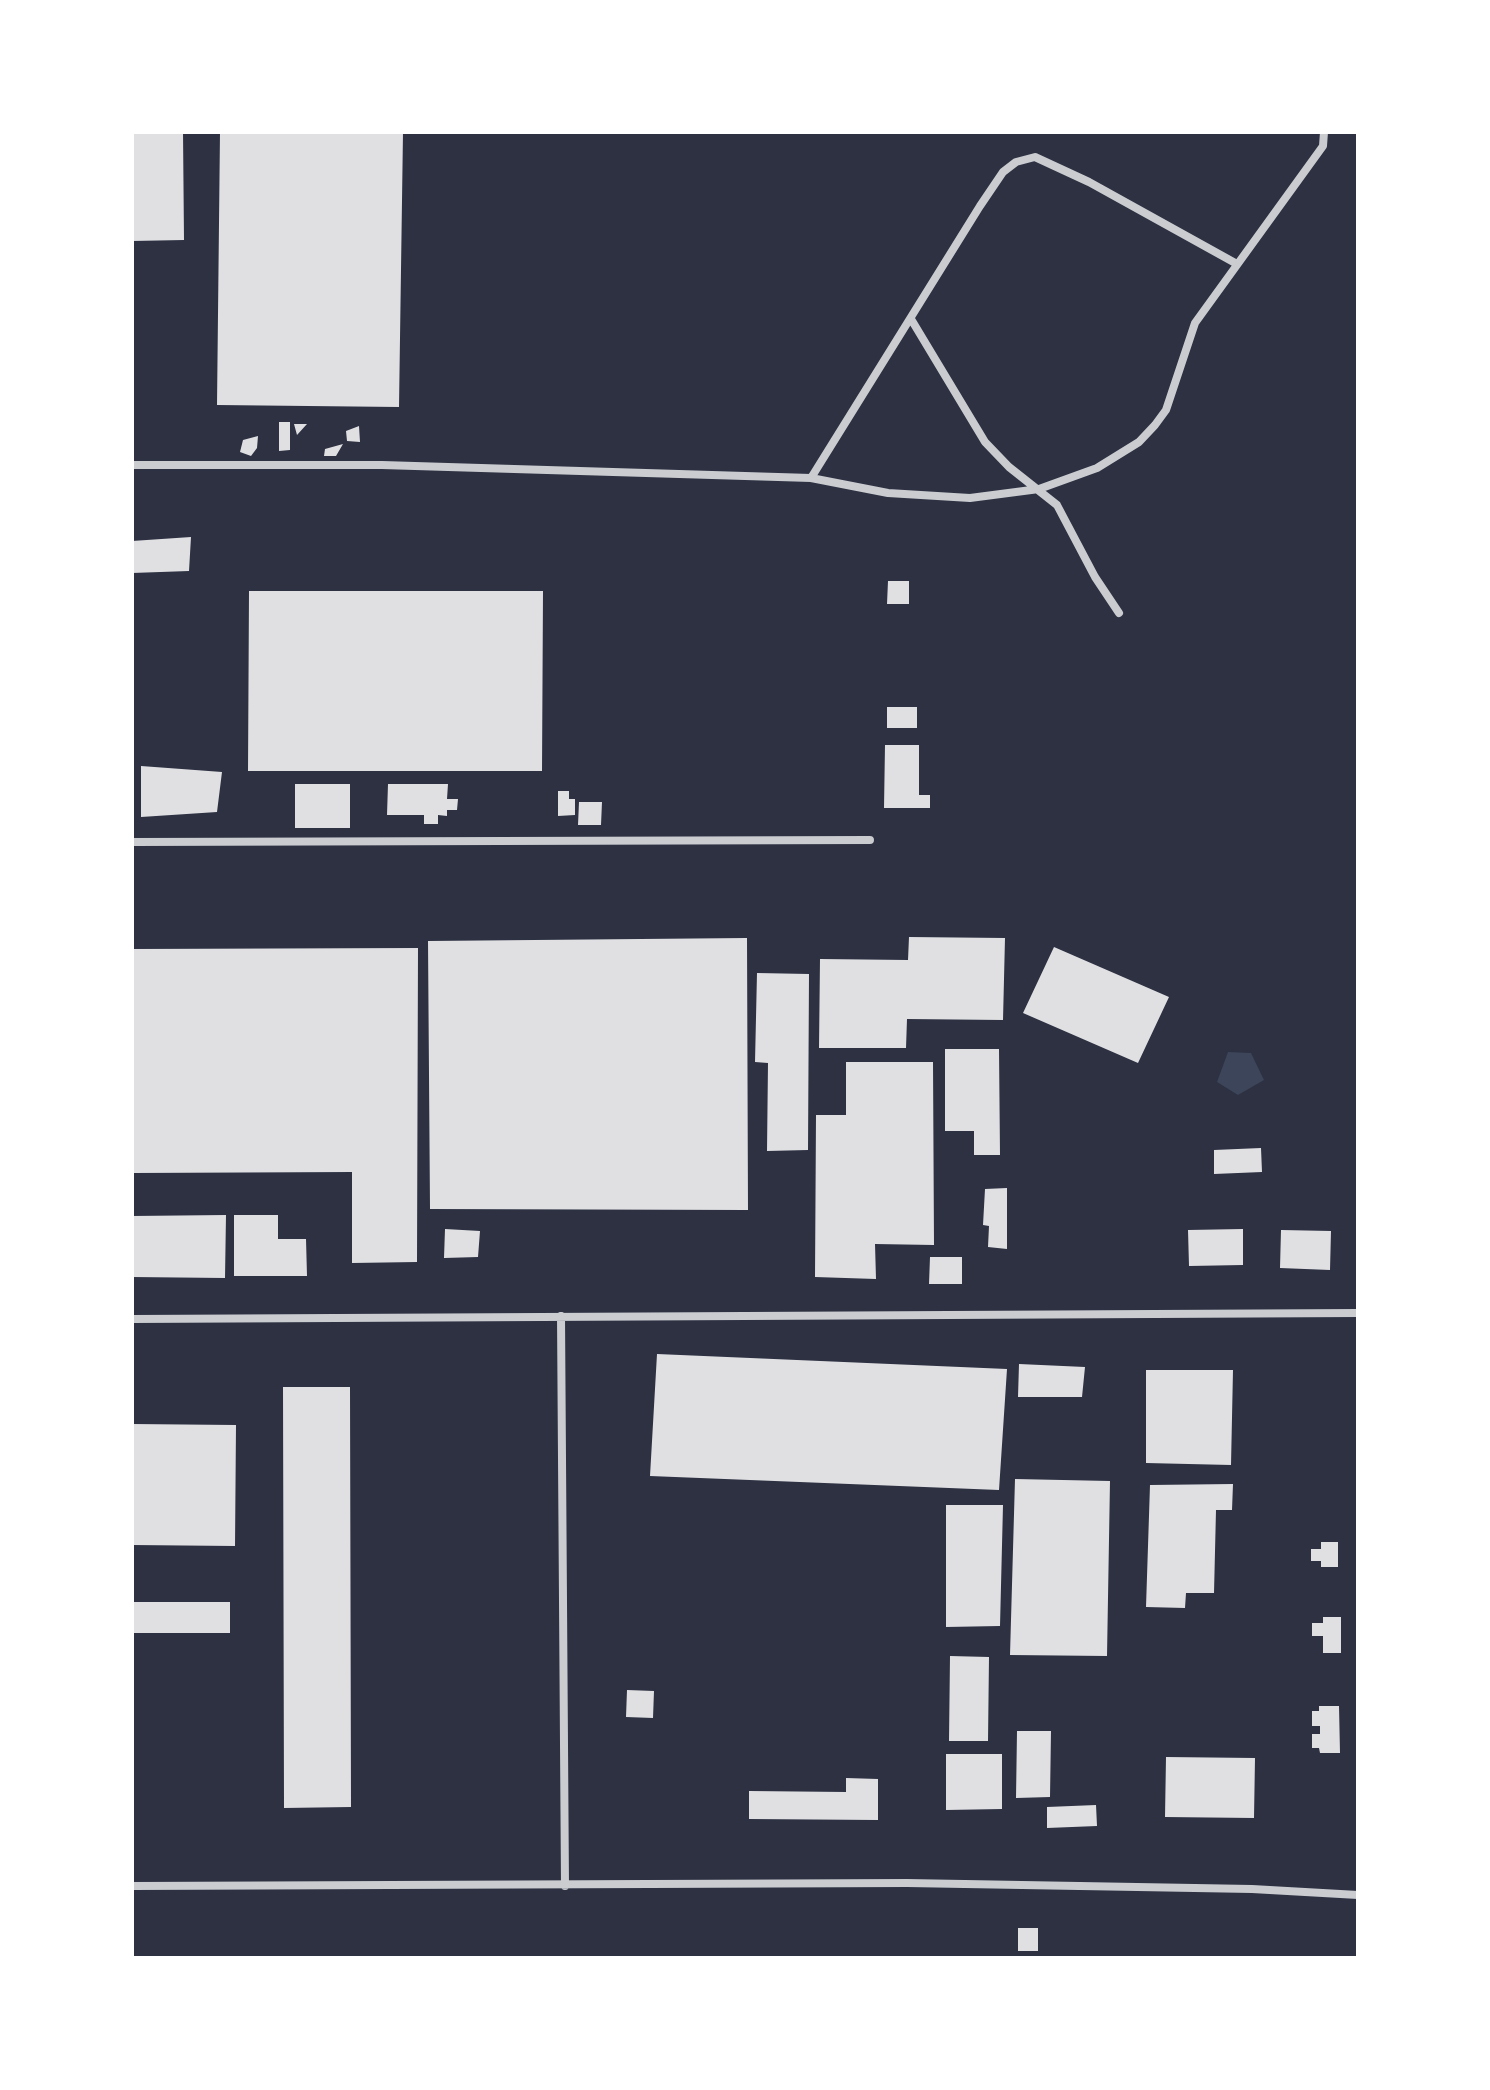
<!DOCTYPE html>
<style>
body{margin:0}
#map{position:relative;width:1490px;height:2090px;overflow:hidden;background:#2d3142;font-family:Merriweather,serif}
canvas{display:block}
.frame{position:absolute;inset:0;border:134px solid #fff;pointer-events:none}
</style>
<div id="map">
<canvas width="1490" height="2090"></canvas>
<div class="frame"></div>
</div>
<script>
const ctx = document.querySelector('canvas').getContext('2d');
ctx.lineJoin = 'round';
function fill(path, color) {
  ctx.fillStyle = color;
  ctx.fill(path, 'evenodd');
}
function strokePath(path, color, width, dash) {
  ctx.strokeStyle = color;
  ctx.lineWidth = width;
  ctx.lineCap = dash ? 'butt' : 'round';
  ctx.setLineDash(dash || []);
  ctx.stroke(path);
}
const green = new Path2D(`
 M1228,1052L1251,1053L1264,1080L1238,1095L1217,1082Z`);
const building = new Path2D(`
 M132,132H183L184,240L132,241Z
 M220,132H403L399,407L217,405Z
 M279,422H290V450L279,451Z
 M294,424H307L297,435Z
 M359,426L360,442L347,441L346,431Z
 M258,436L257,448L251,456L240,452L243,440Z
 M343,444L336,456H324L325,449Z
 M191,537L189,571L132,573V541Z
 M888,581H909V604H887Z
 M249,591H543L542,771H248Z
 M887,707H917V728H887Z
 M885,745H919V795H930V808H884Z
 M141,766L222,772L217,812L141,817Z
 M295,784H350V828H295Z
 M388,784H448L447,799H458L457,810H447V816L438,815V824H424V815H387Z
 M558,791H569V799H575V815L558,816Z
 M579,802H602L601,825H578Z
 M909,937L1005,938L1003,1020L907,1019L906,1048H819L820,959L908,960Z
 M747,938L748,1210L430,1209L428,941Z
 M1054,947L1169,997L1138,1063L1023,1013Z
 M418,948L417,1262L352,1263V1172L132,1173V949Z
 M757,973L809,974L808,1150L767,1151L768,1063L755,1062Z
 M945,1049H999L1000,1155H974V1131H945Z
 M846,1062H933L934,1245L875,1244L876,1279L815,1277L816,1115H846Z
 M1261,1148L1262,1172L1214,1174V1150Z
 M1007,1188V1249L988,1247L989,1226L983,1225L985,1189Z
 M226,1215L225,1278L132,1277V1216Z
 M234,1215H278V1239H306L307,1276H234Z
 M445,1229L480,1231L478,1257L444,1258Z
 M1243,1229V1265L1189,1266L1188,1230Z
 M1281,1230L1331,1231L1330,1270L1280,1268Z
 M930,1257H962V1284H929Z
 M657,1354L1007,1369L999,1490L650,1476Z
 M1019,1364L1085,1367L1082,1397H1018Z
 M1146,1370H1233L1231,1465L1146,1463Z
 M283,1387H350L351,1807L284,1808Z
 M132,1424L236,1425L235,1546L132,1545Z
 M1015,1479L1110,1481L1107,1656L1010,1655Z
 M1233,1484L1232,1510H1216L1214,1593H1186L1185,1608L1146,1607L1150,1485Z
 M946,1505H1003L1000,1626L946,1627Z
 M1321,1542H1338V1567H1321V1561H1311V1549H1321Z
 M132,1602H230V1633H132Z
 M1323,1617H1341V1653H1323V1636H1312V1623H1323Z
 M950,1656L989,1657L988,1741H949Z
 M627,1690L654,1691L653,1718L626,1717Z
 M1319,1706H1339L1340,1753H1320L1319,1748H1312V1734H1320V1726H1312V1711H1319Z
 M1017,1731H1051L1050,1797L1016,1798Z
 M946,1754H1002V1809L946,1810Z
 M1166,1757L1255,1758L1254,1818L1165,1817Z
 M846,1778L878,1779V1820L749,1819V1791L846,1792Z
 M1096,1805L1097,1826L1047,1828V1807Z
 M1018,1928H1038V1951H1018Z`);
const minor = new Path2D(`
 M911,319L985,442L1009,467L1057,505L1095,577L1119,613
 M132,465H382L811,478L888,493L970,498L1039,489L1097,468L1139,442L1155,425L1166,410L1195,323L1323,146L1324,132
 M811,478L980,206L1003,172L1016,162L1035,157L1089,182L1237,264
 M132,842L870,840
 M561,1316L565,1886
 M132,1319L1358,1313
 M132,1886L907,1883L1252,1889L1358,1895`);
fill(green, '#3c4559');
fill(building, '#e0e0e3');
strokePath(minor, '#caccd0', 8);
</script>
